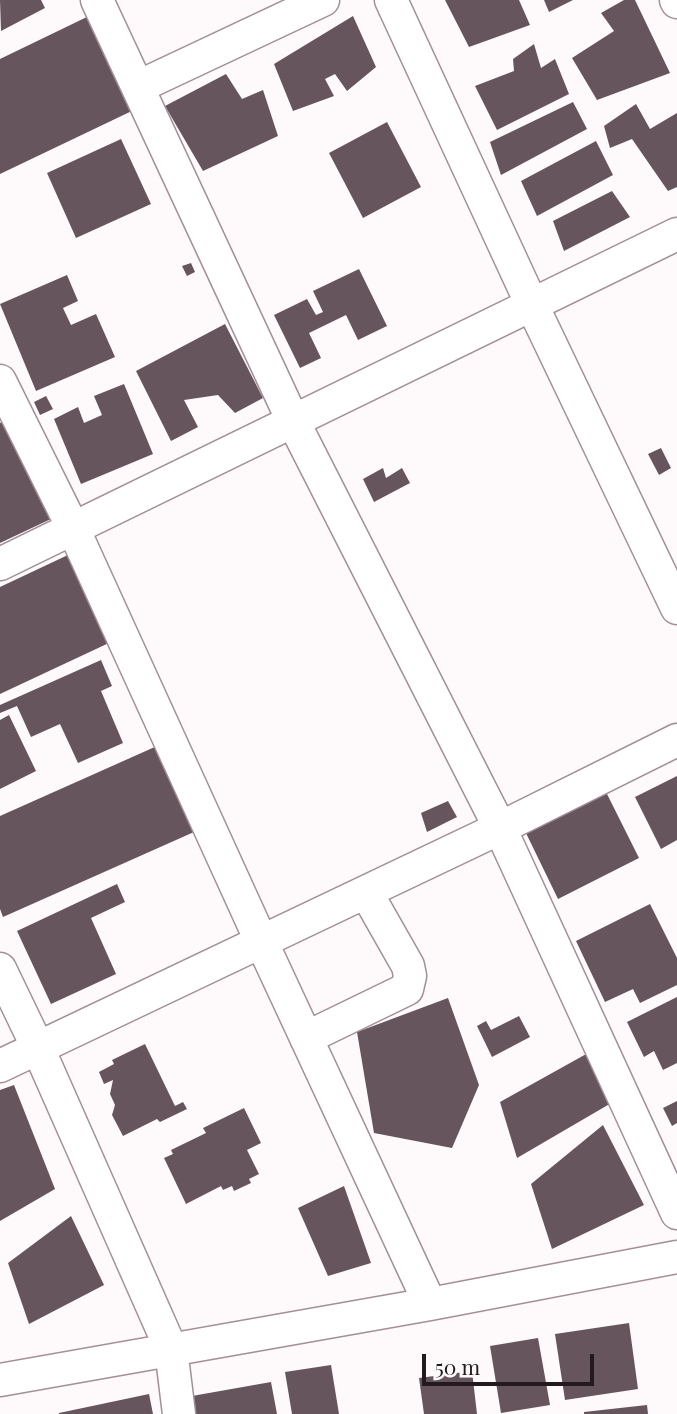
<!DOCTYPE html>
<style>
body{margin:0}
#map{position:relative;width:677px;height:1414px;overflow:hidden;background:#fef9fb;font-family:"Playfair Display",serif}
canvas{display:block}
.scale{position:absolute;left:422px;top:1354px;width:172px;height:32px;box-sizing:border-box;border:4px solid #221a1e;border-top:0;padding-left:9px;font-size:21px;line-height:24px;white-space:nowrap;color:#221a1e;-webkit-text-stroke:5px #fef9fb;paint-order:stroke}
</style>
<div id="map">
<canvas width="677" height="1414"></canvas>
<div class="scale">50 m</div>
</div>
<script>
const ctx = document.querySelector('canvas').getContext('2d');
ctx.lineJoin = 'round';
function fill(path, color) {
  ctx.fillStyle = color;
  ctx.fill(path, 'evenodd');
}
function strokePath(path, color, width, dash) {
  ctx.strokeStyle = color;
  ctx.lineWidth = width;
  ctx.lineCap = dash ? 'butt' : 'round';
  ctx.setLineDash(dash || []);
  ctx.stroke(path);
}
const building = new Path2D(`
 M0,0H41L45,8L1,31Z
 M445,0H519L530,25L469,47Z
 M544,0H573L549,12Z
 M624,0H635L670,73L597,100L572,58L614,31L601,13Z
 M91,15L136,109L0,174V59Z
 M353,16L376,67L347,91L335,74L325,79L334,96L293,111L274,64Z
 M534,44L541,68L555,59L569,94L497,130L475,86L514,71L513,59Z
 M226,74L242,99L263,90L278,136L203,171L165,106Z
 M573,102L587,129L501,175L490,142Z
 M636,104L650,129L677,113V187L668,191L632,139L610,148L604,126Z
 M387,122L421,187L363,218L329,153Z
 M121,139L151,204L76,238L47,173Z
 M596,141L613,175L537,216L521,181Z
 M612,191L630,217L564,251L553,221Z
 M191,263L195,272L187,276L182,266Z
 M359,269L387,326L358,340L346,315L309,333L321,358L300,368L274,315L307,299L316,315L323,312L313,291Z
 M67,275L78,301L63,308L71,325L96,314L115,357L36,391L0,304Z
 M225,324L263,398L235,413L218,395L184,400L198,427L171,441L136,371Z
 M124,384L153,454L81,484L54,419L78,407L84,423L102,415L94,396Z
 M46,396L53,409L40,415L34,402Z
 M7,419L53,518L0,543V423Z
 M661,448L671,468L659,475L648,454Z
 M383,468L386,478L402,468L410,483L374,502L363,479Z
 M70,554L111,642L0,694V587Z
 M101,660L112,686L101,691L123,743L78,763L60,724L31,737L17,706L0,713V705Z
 M9,715L36,771L0,789V720Z
 M157,746L194,832L3,917L0,909V816Z
 M677,776V840L661,849L635,797Z
 M605,790L639,858L558,899L525,831Z
 M448,801L457,817L427,832L421,813Z
 M117,884L125,902L91,918L116,974L51,1004L17,931Z
 M650,904L677,958V985L640,1003L633,989L605,1002L576,941Z
 M677,997V1063L663,1070L654,1051L644,1057L627,1022Z
 M448,998L479,1085L452,1148L374,1133L357,1032Z
 M519,1016L530,1037L492,1057L477,1026L486,1021L491,1030Z
 M145,1044L175,1106L183,1102L187,1109L160,1122L157,1119L123,1136L112,1115L115,1105L110,1094L113,1080L104,1084L99,1072L114,1064L112,1060Z
 M588,1053L613,1102L517,1158L500,1102Z
 M14,1085L55,1189L0,1221V1090Z
 M677,1101V1123L672,1126L663,1108Z
 M244,1108L261,1143L247,1150L259,1174L249,1179L251,1183L234,1191L232,1186L223,1190L221,1186L186,1204L164,1158L173,1154L171,1150L206,1133L203,1128Z
 M603,1125L644,1205L552,1249L531,1184Z
 M344,1186L371,1263L328,1276L298,1208Z
 M71,1216L104,1285L29,1324L8,1263Z
 M629,1323L638,1389L565,1400L555,1334Z
 M538,1338L550,1405L501,1413L490,1346Z
 M331,1365L339,1414H292L285,1372Z
 M472,1371L477,1414H424L419,1378Z
 M271,1382L277,1414H195L192,1396Z
 M149,1394L153,1414H59V1413Z
 M647,1405L648,1414H584V1412Z`);
const minor = new Path2D(`
 M97,0L293,421L500,828L677,1213
 M391,0L532,305L677,608
 M676,0L677,2
 M138,87L323,0
 M0,381L73,528L262,943L430,1304
 M0,564L677,234
 M0,969L38,1048L171,1349L179,1414
 M306,1038L407,989L410,976L408,966L366,892
 M0,1066L500,828L677,740
 M0,1380L430,1304L677,1257`);
fill(building, '#67555e');
strokePath(minor, '#a38f99', 35);
strokePath(minor, '#fff', 32);
</script>
